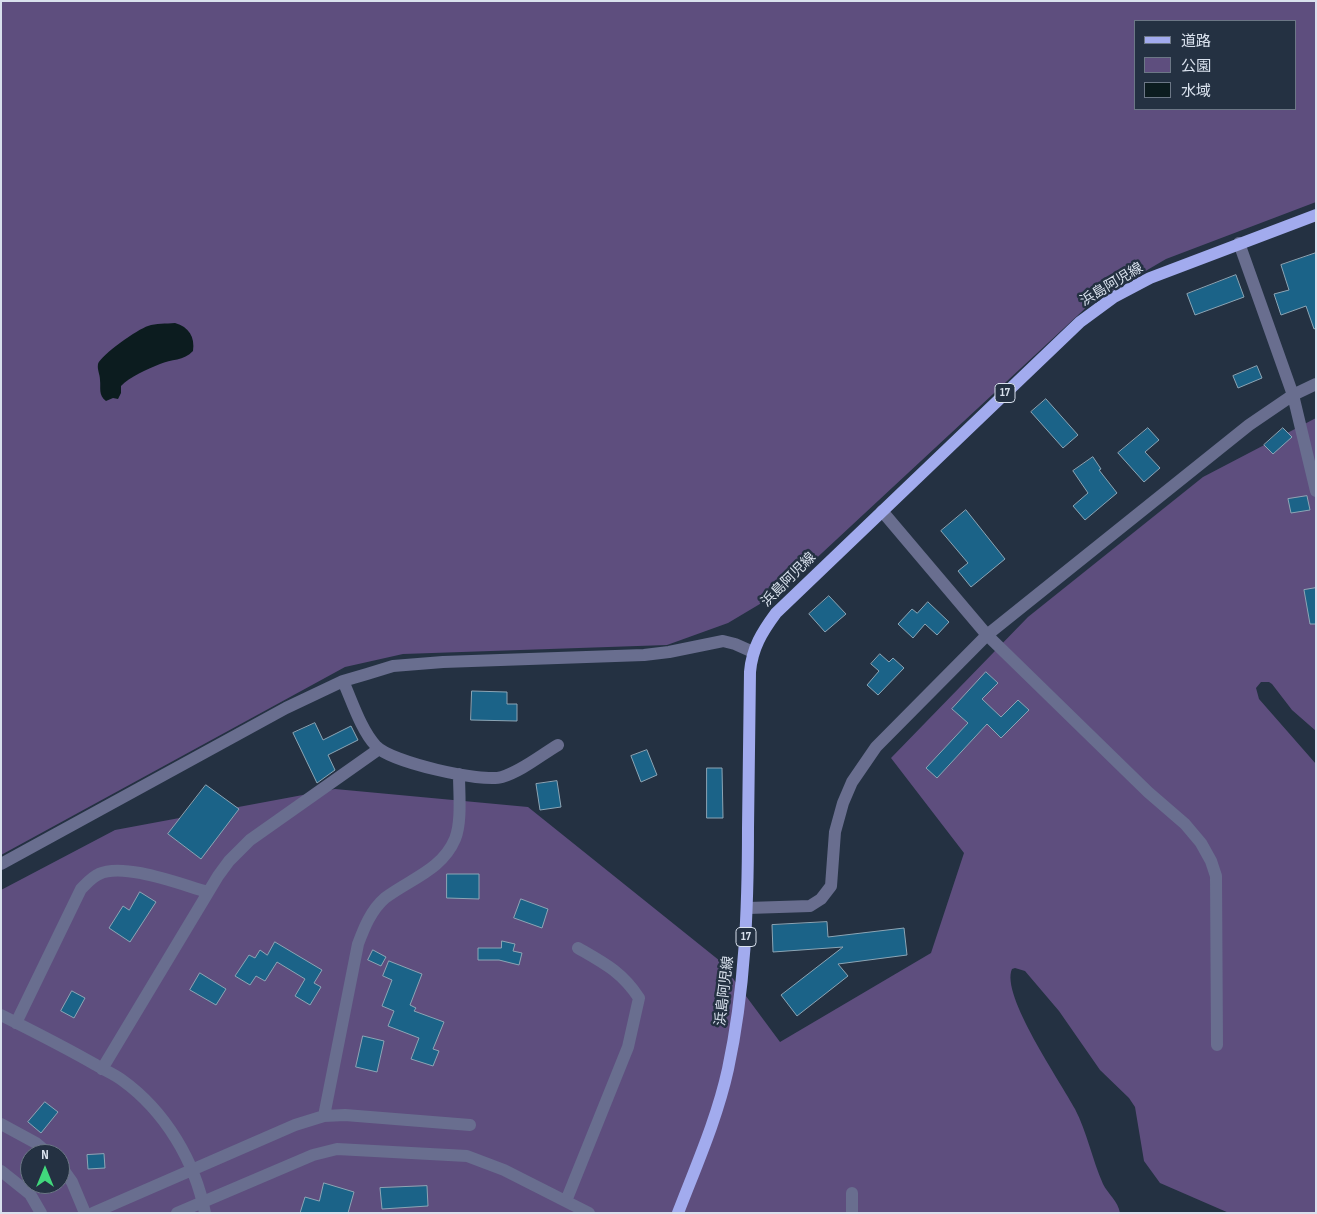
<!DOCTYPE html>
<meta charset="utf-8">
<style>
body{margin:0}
#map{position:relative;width:1317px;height:1214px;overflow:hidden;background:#243142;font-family:"Sofia Sans Condensed","Noto Sans JP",sans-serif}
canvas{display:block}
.frame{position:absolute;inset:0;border:2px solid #d9e1ed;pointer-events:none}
.legend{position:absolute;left:1134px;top:20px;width:162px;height:90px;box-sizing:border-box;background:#243142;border:1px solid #6c7786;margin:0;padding:6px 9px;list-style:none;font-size:15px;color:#d9e1ed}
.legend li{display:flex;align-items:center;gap:10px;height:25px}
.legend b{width:25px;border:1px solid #6c7786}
.north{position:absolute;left:20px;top:1144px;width:50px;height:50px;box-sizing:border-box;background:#243142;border:1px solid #6c7786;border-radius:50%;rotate:0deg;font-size:14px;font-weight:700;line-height:20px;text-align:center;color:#d9e1ed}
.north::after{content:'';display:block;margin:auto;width:18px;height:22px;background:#41d77c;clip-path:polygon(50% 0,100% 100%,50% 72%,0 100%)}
</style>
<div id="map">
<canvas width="1317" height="1214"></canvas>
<div class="frame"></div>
<ul class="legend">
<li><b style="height:6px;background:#a2abee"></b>道路</li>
<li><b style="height:14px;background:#5e4e7e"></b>公園</li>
<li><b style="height:14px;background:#0c1c1f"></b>水域</li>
</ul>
<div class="north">N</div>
</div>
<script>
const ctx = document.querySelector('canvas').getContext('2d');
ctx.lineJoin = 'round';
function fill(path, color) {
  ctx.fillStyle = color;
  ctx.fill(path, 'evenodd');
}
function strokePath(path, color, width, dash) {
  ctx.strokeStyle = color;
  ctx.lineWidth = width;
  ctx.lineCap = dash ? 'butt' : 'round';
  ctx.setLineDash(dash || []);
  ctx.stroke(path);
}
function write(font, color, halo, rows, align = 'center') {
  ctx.font = font + ' "Sofia Sans Condensed","Noto Sans JP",sans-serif';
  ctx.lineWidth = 5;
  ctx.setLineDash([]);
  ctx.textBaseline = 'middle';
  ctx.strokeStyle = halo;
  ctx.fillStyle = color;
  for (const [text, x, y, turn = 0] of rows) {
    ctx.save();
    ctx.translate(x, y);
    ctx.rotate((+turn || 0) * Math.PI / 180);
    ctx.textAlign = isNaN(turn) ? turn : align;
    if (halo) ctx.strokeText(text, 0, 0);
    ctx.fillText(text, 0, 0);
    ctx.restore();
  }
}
const green = new Path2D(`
 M1,1H1316V202L1166,259L1091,303L780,592L728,623L667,645L403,654L345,667L1,855ZM1136,21H1296V109H1136Z
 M1316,418V731L1292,710L1272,684L1269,682H1261L1256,688L1259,699L1316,764V1213H1229L1160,1183L1144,1161L1135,1107L1129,1098L1100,1070L1059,1011L1025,971L1015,968L1012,969C1000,995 1061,1082 1075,1109C1087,1132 1092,1159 1103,1184C1108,1194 1118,1201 1120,1213H1V890L115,830L335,789L528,807L720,961L780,1042L931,953L964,853L891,758L1028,617L1203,477ZM30,1154H60V1184H30Z`);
const water = new Path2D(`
 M175,323C189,327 195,337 193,351C184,361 171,359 160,364C148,369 129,377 121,386V393L118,399L113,398L106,401C98,395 101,388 100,380C100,374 97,370 98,364C101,355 138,329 148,326C156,323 166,324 175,323Z`);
const building = new Path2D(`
 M1316,253V328L1314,329L1306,306L1281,315L1274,294L1289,290L1281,265Z
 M1236,275L1244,297L1195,315L1187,294Z
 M1257,366L1262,378L1238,388L1233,376Z
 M1046,399L1078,435L1063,448L1031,412Z
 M1148,428L1159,440L1145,452L1160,468L1144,482L1118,453Z
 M1283,428L1292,437L1273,454L1264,445Z
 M1093,457L1101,469L1099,470L1117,493L1085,520L1073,506L1088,493L1073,471Z
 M1307,496L1310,510L1291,513L1288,499Z
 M966,510L1005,559L971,587L958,571L968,563L941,531Z
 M1316,588V624H1310L1304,590Z
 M829,596L846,614L825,632L809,614Z
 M928,602L949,622L937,635L925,624L913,638L898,624L912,609L917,613Z
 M880,654L889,662L893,658L904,668L878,695L867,685L879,671L871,664Z
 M986,672L998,683L982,699L1001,717L1018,700L1029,710L1001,738L987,724L937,778L926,768L968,723L952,709Z
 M472,691L507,692V704H517V721L471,720Z
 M315,723L323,740L351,726L358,740L328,755L335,770L317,783L293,733Z
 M647,750L657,775L641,782L631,756Z
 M707,768H722L723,818H707Z
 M557,781L561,807L540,810L536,784Z
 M206,785L239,809L201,859L168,834Z
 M447,874H479V899L447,898Z
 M140,892L156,902L130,942L109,928L123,906L129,910Z
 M521,899L548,909L542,928L514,918Z
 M827,922L828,937L904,928L907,955L838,964L848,976L797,1016L781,995L843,947L773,952L772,925Z
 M502,941L515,944L513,951L522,953L519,965L499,960H478V948H501Z
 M275,942L322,970L314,983L321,987L310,1005L295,996L305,979L277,962L265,981L256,976L250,985L235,976L249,955L255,958L260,950L267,955Z
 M373,950L386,957L381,966L368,960Z
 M389,961L422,974L410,1005L416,1008L414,1011L444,1022L433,1049L439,1051L433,1066L411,1059L419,1038L388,1026L394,1011L382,1006L392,980L383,976Z
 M200,973L226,989L216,1005L190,990Z
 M72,991L85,998L74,1018L61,1011Z
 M363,1036L384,1041L377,1072L356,1067Z
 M45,1102L58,1112L41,1133L28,1122Z
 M104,1154L105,1168L88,1169L87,1155Z
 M324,1183L354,1192L348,1213H300L305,1197L319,1201Z
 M427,1186L428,1206L382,1209L380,1188Z`);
const minor = new Path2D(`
 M1239,243L1293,395L1316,491
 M882,511L987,635L1148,792L1185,824L1201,843L1211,861L1216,876L1217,1045
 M343,681C352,701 361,730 376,746C390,762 482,783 502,777C522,771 541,755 558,745
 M1,864L286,708L343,681L367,674L393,666L443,662L644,655L669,652L723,641L735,644L753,652
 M748,908L810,906L821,899L831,886L835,832L843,803L852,782L876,747L987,635L1249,425L1293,395L1316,384
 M1,1015C33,1031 65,1047 96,1065C104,1070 114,1074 122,1080C165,1111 195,1161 205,1213
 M16,1023L81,889C87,883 92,877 99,874C124,862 182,885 208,892
 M102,1069L218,876L229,861L250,840L379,749
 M324,1116L358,944C364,928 371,910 385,898C410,879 442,870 455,839C462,822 459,793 459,774
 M1,1124L36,1143L49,1154
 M60,1165L72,1182L85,1213
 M1,1171L30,1194L41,1213
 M852,1193V1213
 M566,1201L628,1047L639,998C622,972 604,963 578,948
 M93,1213L295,1125L324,1116L345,1115L470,1125
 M177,1213L313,1155L337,1149L467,1156L504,1170L589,1213`);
const major = new Path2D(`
 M678,1213C696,1166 717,1119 728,1069C745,990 748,909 748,828C749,776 749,724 750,672C752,648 762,632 776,613L1080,322L1114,297L1150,278L1316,215`);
const shields = [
 [1005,393,20],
 [746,937,20]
];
const shieldNames = [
 ["17",1005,393],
 ["17",746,937]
];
const streetNames = [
 ["浜島阿児線",1112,285,-31],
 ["浜島阿児線",789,580,-45],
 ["浜島阿児線",725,991,-83]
];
fill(green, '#5e4e7e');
fill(water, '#0c1c1f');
fill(building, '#1b6388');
strokePath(building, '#8ca5b5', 1);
strokePath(minor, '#696e8f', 12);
strokePath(major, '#a2abee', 12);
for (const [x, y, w] of shields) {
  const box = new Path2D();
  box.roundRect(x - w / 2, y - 9.5, w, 19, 4);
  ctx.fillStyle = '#243142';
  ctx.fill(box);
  strokePath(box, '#d9e1ed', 1);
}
write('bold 12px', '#d9e1ed', null, shieldNames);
write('14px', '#d9e1ed', '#243142', streetNames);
</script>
